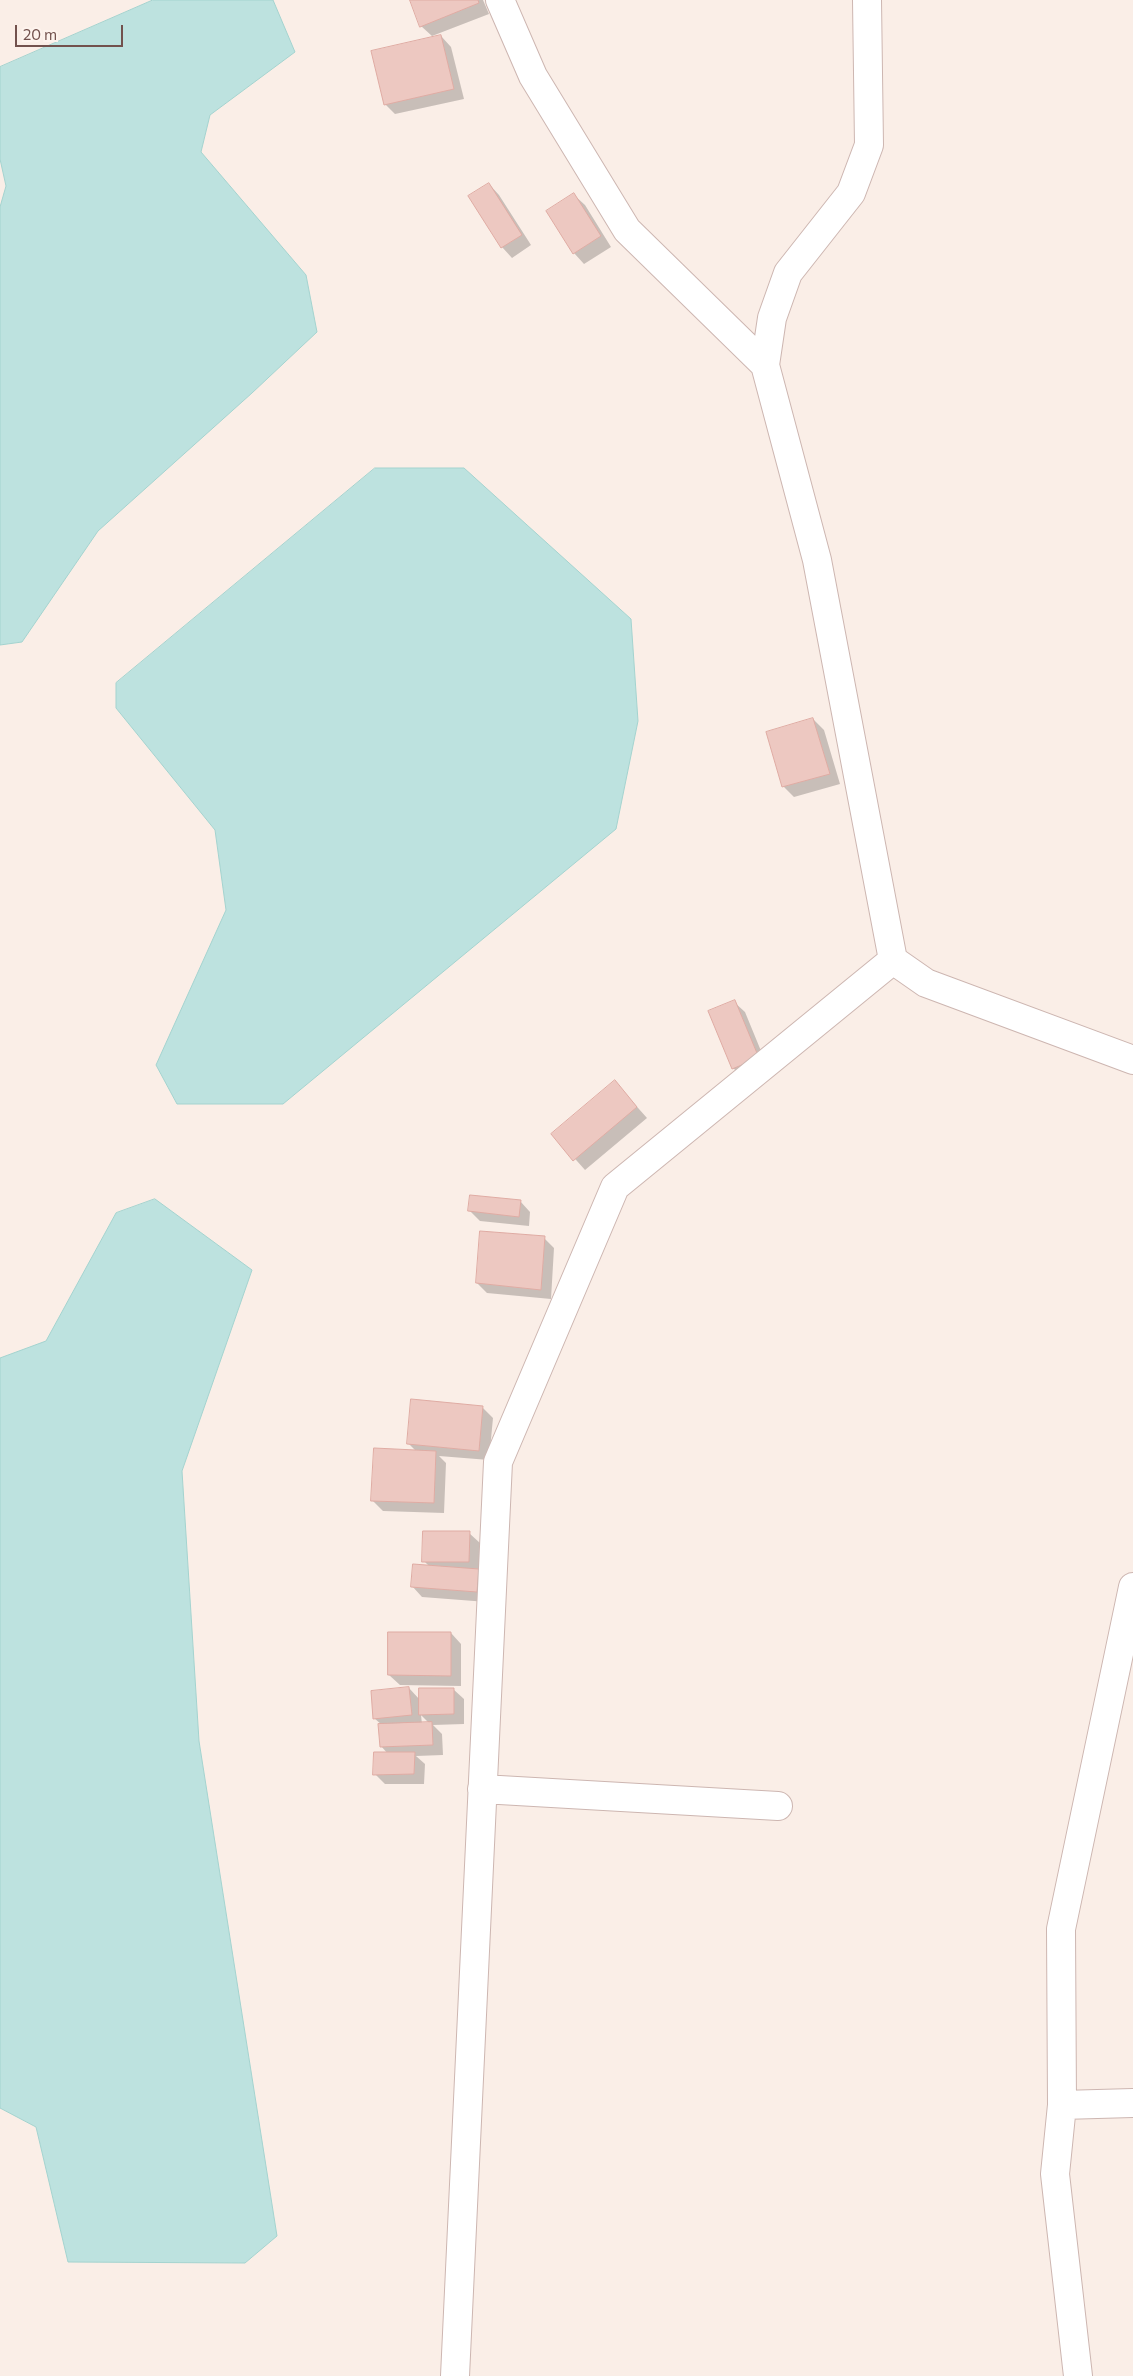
<!DOCTYPE html>
<style>
body{margin:0}
#map{position:relative;width:1133px;height:2376px;overflow:hidden;background:#faeee7;font-family:Commissioner,sans-serif}
canvas{display:block}
.scale{position:absolute;left:15px;top:25px;width:108px;height:22px;box-sizing:border-box;border:2px solid #72514d;border-top:0;padding-left:6px;font-size:15px;line-height:18px;white-space:nowrap;color:#72514d;-webkit-text-stroke:4px #fdf3ed;paint-order:stroke}
</style>
<div id="map">
<canvas width="1133" height="2376"></canvas>
<div class="scale">20 m</div>
</div>
<script>
const ctx = document.querySelector('canvas').getContext('2d');
ctx.lineJoin = 'round';
function fill(path, color) {
  ctx.fillStyle = color;
  ctx.fill(path, 'evenodd');
}
function strokePath(path, color, width, dash) {
  ctx.strokeStyle = color;
  ctx.lineWidth = width;
  ctx.lineCap = dash ? 'butt' : 'round';
  ctx.setLineDash(dash || []);
  ctx.stroke(path);
}
const water = new Path2D(`
 M153,0H273L295,52L210,115L201,152L306,275L317,332L252,393L98,531L22,642L0,645V207L6,186L0,159V67Z
 M375,468H464L631,619L638,721L616,829L283,1104H177L156,1065L226,910L215,830L116,708V683Z
 M155,1199L252,1270L182,1471L199,1741L277,2236L245,2263L68,2262L36,2127L0,2108V1358L46,1341L116,1213Z`);
const shadow = new Path2D(`
 M411,0H483L489,14L432,36L421,26Z
 M441,36L451,47L464,99L395,114L385,104Z
 M489,184L499,195L531,245L512,258L502,247Z
 M574,195L585,205L611,247L584,264L574,253Z
 M813,719L824,730L840,784L794,797L784,787L767,732Z
 M734,1002L745,1012L768,1068L744,1078L733,1068Z
 M615,1082L647,1118L585,1170L553,1134Z
 M520,1201L530,1212L529,1226L480,1221L470,1211Z
 M544,1238L554,1248L551,1299L487,1293L477,1283Z
 M482,1407L493,1418L489,1460L439,1456L446,1463L444,1513L383,1511L372,1500L417,1452L408,1443Z
 M469,1533L480,1543L479,1571L487,1602L422,1597L412,1586L429,1566L424,1561Z
 M451,1633L461,1644V1686L400,1685L389,1675Z
 M409,1688L420,1700L453,1689L464,1699V1724L433,1725L442,1734L443,1755L416,1756L425,1764L424,1784H385L375,1774L388,1754L381,1746L382,1725L374,1718ZM421,1715L430,1724H422Z`);
const building = new Path2D(`
 M410,0H478L479,3L420,27Z
 M441,35L454,89L384,105L371,51Z
 M489,183L522,235L501,248L468,196Z
 M574,193L601,236L573,254L546,211Z
 M813,718L830,774L782,787L766,732Z
 M735,1000L759,1058L732,1069L708,1011Z
 M615,1080L637,1107L573,1161L551,1134Z
 M470,1195L521,1200L519,1217L468,1211Z
 M480,1231L545,1236L541,1290L476,1283Z
 M411,1399L483,1406L479,1451L407,1444Z
 M374,1448L436,1451L434,1503L371,1501Z
 M423,1531H470L469,1562H422Z
 M413,1564L479,1569L477,1592L411,1587Z
 M388,1632H451V1676L388,1675Z
 M409,1687L412,1715L373,1719L371,1691Z
 M419,1688H454V1714L419,1715Z
 M432,1722L433,1745L380,1747L378,1724Z
 M374,1752H415L414,1774L373,1775Z`);
const street = new Path2D(`
 M500,0L533,76L627,230L765,365L817,560L893,960L926,983L1133,1060
 M765,365L772,318L788,273L851,193L869,145L867,0
 M482,1789L778,1806
 M1062,2105L1133,2103
 M455,2376L498,1462L615,1187L893,960
 M1078,2376L1055,2174L1062,2105L1061,1929L1133,1587`);
fill(water, '#bde2df');
strokePath(water, '#a4d3cf', 1);
fill(shadow, '#0003');
fill(building, '#edc8c1');
strokePath(building, '#dfaba3', 1);
strokePath(street, '#cdb6b1', 30);
strokePath(street, '#fff', 28);
</script>
